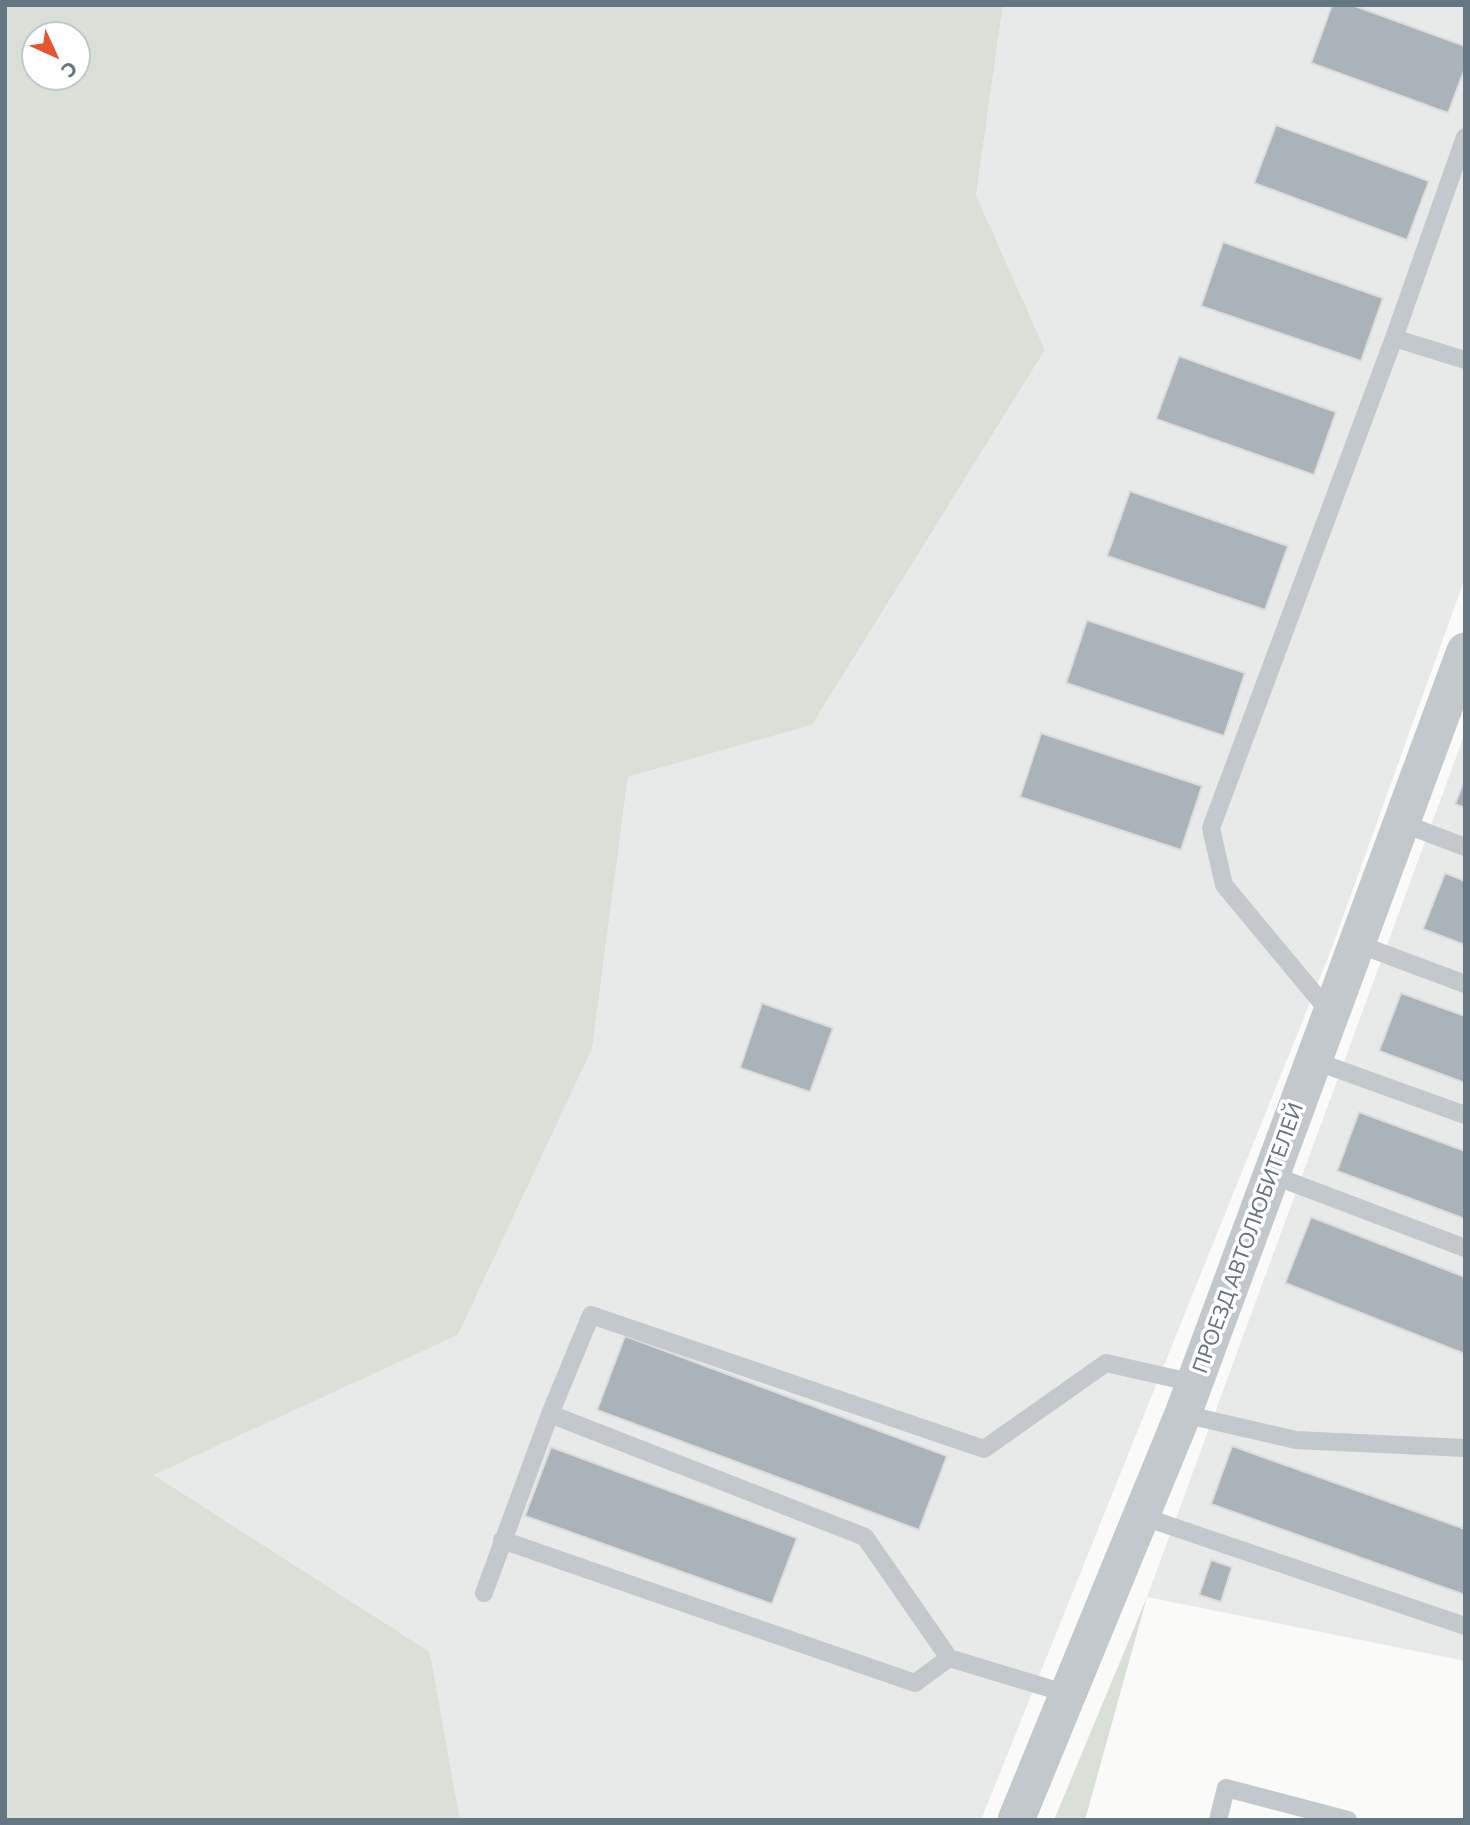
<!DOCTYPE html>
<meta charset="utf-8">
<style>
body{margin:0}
#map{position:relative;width:1470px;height:1825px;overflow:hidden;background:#fafaf8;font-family:Commissioner,sans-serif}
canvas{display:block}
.frame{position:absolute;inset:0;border:7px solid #657683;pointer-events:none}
.north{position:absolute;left:21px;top:21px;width:70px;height:70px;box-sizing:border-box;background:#fff;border:2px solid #c1c8cd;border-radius:50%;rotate:135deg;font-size:19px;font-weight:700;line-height:28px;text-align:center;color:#657683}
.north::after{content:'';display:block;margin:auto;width:24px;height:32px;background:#e4572e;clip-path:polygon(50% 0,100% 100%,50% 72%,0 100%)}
</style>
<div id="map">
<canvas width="1470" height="1825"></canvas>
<div class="frame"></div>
<div class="north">С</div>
</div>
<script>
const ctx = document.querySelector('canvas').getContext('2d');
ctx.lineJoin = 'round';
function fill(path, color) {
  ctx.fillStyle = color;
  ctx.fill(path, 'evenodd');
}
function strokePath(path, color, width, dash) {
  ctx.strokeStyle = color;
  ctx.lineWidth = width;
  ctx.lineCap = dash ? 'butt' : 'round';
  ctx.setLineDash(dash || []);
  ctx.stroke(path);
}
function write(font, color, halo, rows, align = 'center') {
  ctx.font = font + ' Commissioner,sans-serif';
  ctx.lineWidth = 7;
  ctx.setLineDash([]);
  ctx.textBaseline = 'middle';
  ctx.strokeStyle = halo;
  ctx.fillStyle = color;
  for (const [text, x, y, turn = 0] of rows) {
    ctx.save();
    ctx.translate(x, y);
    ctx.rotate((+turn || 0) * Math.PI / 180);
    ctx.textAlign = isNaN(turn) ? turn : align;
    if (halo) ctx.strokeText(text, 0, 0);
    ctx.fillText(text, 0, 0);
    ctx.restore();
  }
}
const built = new Path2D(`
 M1003,5H1465V578L1330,953L981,1820H460L430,1652L154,1475L458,1335L592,1049L628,777L812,725L1045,350L976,195Z
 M1465,733V1661L1147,1597Z`);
const green = new Path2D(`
 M5,5H1003L976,195L1045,350L812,725L628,777L592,1049L458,1335L154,1475L430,1652L460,1820H5ZM35,35H77V77H35Z
 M1147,1597L1085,1820H1054Z`);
const building = new Path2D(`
 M1332,5H1352L1465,46V68L1448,113L1311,63Z
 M1276,125L1429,181L1407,240L1254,183Z
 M1223,242L1383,298L1361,361L1201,306Z
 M1179,356L1336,412L1314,475L1156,419Z
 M1130,491L1288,546L1265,610L1107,556Z
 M1087,620L1245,673L1224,736L1066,683Z
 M1041,733L1202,786L1181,850L1020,797Z
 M1465,779V808L1455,804Z
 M1445,873L1465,881V945L1423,929Z
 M1401,993L1465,1016V1083L1379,1051Z
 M762,1003L833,1028L810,1092L740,1068Z
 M1359,1112L1465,1151V1219L1337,1171Z
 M1311,1217L1465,1277V1354L1285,1283Z
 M625,1336L947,1456L919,1530L597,1410Z
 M1232,1446L1465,1529V1595L1211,1504Z
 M551,1447L797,1538L772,1604L525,1516Z
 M1211,1560L1232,1567L1221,1602L1199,1595Z`);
const service = new Path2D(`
 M1394,338L1465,360
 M1402,823L1465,847
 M1358,944L1465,984
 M1332,1015L1224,885L1211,828L1394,338L1465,137
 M1315,1061L1465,1115
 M1272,1175L1465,1248
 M550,1414L865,1537L949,1658L1068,1694
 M1183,1414L1296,1440L1465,1448
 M1141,1516L1465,1626
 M502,1540L915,1683L949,1658
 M484,1593L550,1414L591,1315L984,1449L1106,1363L1194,1383
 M1218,1820L1226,1788L1348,1820`);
const minor = new Path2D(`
 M1016,1820L1183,1414L1465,651`);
const streetNames = [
 ["ПРОЕЗД АВТОЛЮБИТЕЛЕЙ",1248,1238,-70]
];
fill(built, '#e8e9e9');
fill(green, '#dadfd7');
fill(building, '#aab3b9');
strokePath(building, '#dcdcda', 2);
strokePath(service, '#c3c8cc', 18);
strokePath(minor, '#c3c8cc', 37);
write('21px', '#657683', '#fff', streetNames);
</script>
